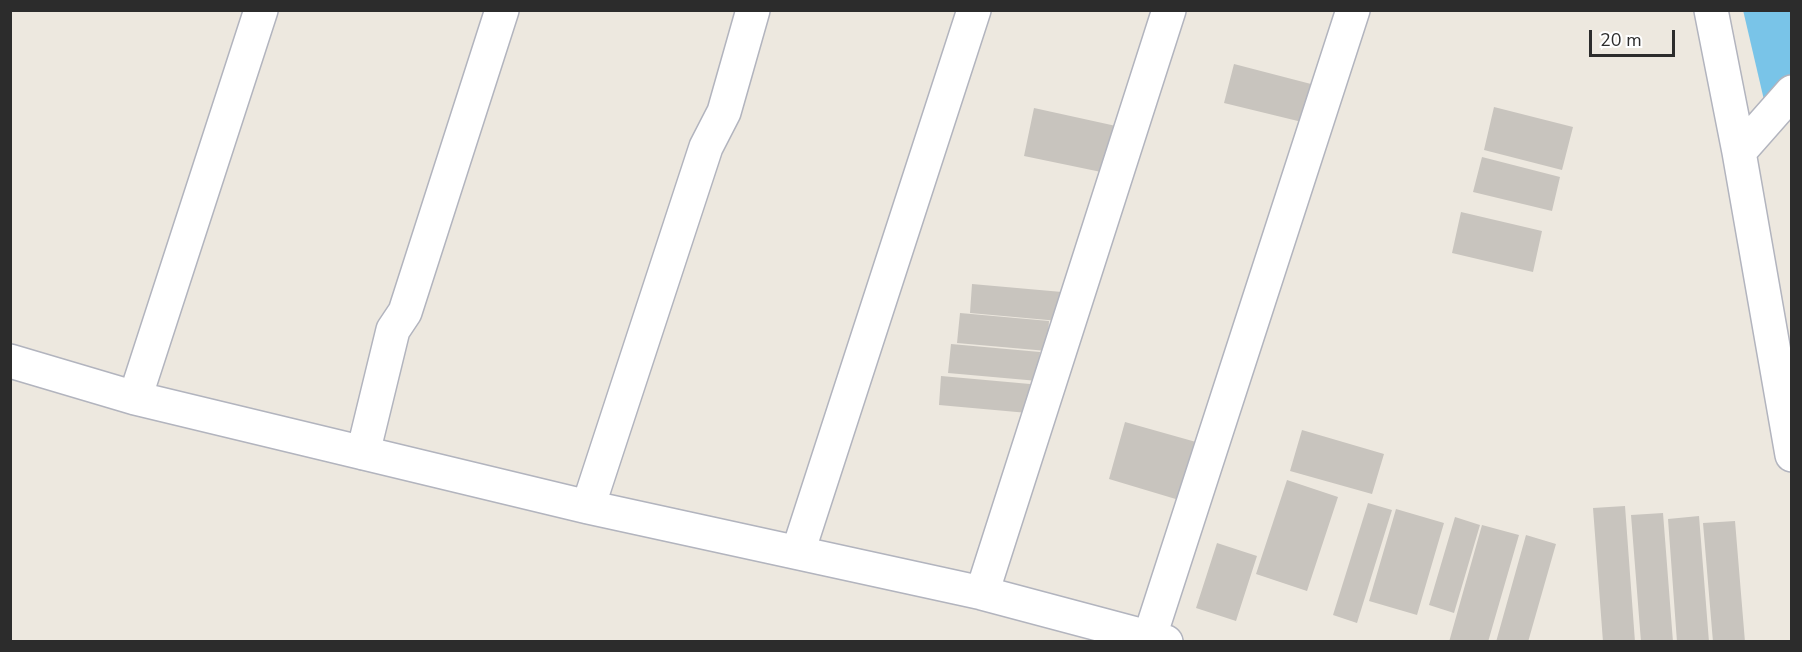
<!DOCTYPE html>
<style>
body{margin:0}
#map{position:relative;width:1802px;height:652px;overflow:hidden;background:#ede8df;font-family:"Nunito Sans",sans-serif}
canvas{display:block}
.frame{position:absolute;inset:0;border:12px solid #2c2c2c;pointer-events:none}
.scale{position:absolute;left:1589px;top:30px;width:86px;height:27px;box-sizing:border-box;border:3px solid #2c2c2c;border-top:0;padding-left:8px;font-size:18px;line-height:21px;white-space:nowrap;color:#2c2c2c;-webkit-text-stroke:4px #fff;paint-order:stroke}
</style>
<div id="map">
<canvas width="1802" height="652"></canvas>
<div class="frame"></div>
<div class="scale">20 m</div>
</div>
<script>
const ctx = document.querySelector('canvas').getContext('2d');
ctx.lineJoin = 'round';
function fill(path, color) {
  ctx.fillStyle = color;
  ctx.fill(path, 'evenodd');
}
function strokePath(path, color, width, dash) {
  ctx.strokeStyle = color;
  ctx.lineWidth = width;
  ctx.lineCap = dash ? 'butt' : 'round';
  ctx.setLineDash(dash || []);
  ctx.stroke(path);
}
const water = new Path2D(`
 M1743,10L1791,11V74L1764,100Z`);
const building = new Path2D(`
 M1234,64L1311,84L1302,122L1224,103Z
 M1494,107L1573,127L1562,170L1484,150Z
 M1034,108L1116,126L1106,173L1024,156Z
 M1482,157L1560,177L1552,211L1473,192Z
 M1461,212L1542,231L1533,272L1452,253Z
 M972,284L1062,292L1059,321L970,313Z
 M960,313L1049,321L1047,351L957,343Z
 M951,344L1040,352L1038,381L948,373Z
 M941,376L1030,384L1028,413L939,405Z
 M1125,422L1196,442L1179,500L1109,479Z
 M1302,430L1384,454L1372,494L1290,471Z
 M1287,480L1338,497L1307,591L1256,574Z
 M1368,503L1392,510L1357,623L1333,615Z
 M1625,506L1635,642H1603L1593,508Z
 M1396,509L1444,523L1417,615L1369,601Z
 M1663,513L1673,642H1641L1631,515Z
 M1699,516L1709,642H1677L1668,519Z
 M1455,517L1480,525L1454,613L1429,605Z
 M1735,521L1745,642H1713L1703,523Z
 M1482,525L1519,535L1488,642H1449Z
 M1526,535L1556,544L1528,642H1496Z
 M1217,543L1257,556L1236,621L1196,608Z`);
const minor = new Path2D(`
 M1711,10L1739,152L1792,455
 M1739,152L1792,92
 M10,361L135,398L588,507L982,593L1166,642
 M135,398L261,10
 M363,453L393,330L405,312L502,10
 M588,507L706,147L724,112L753,10
 M798,552L974,10
 M982,593L1169,10
 M1150,636L1353,10`);
fill(water, '#79c4e8');
fill(building, '#c8c4be');
strokePath(minor, '#b2b4be', 36);
strokePath(minor, '#fff', 33);
</script>
